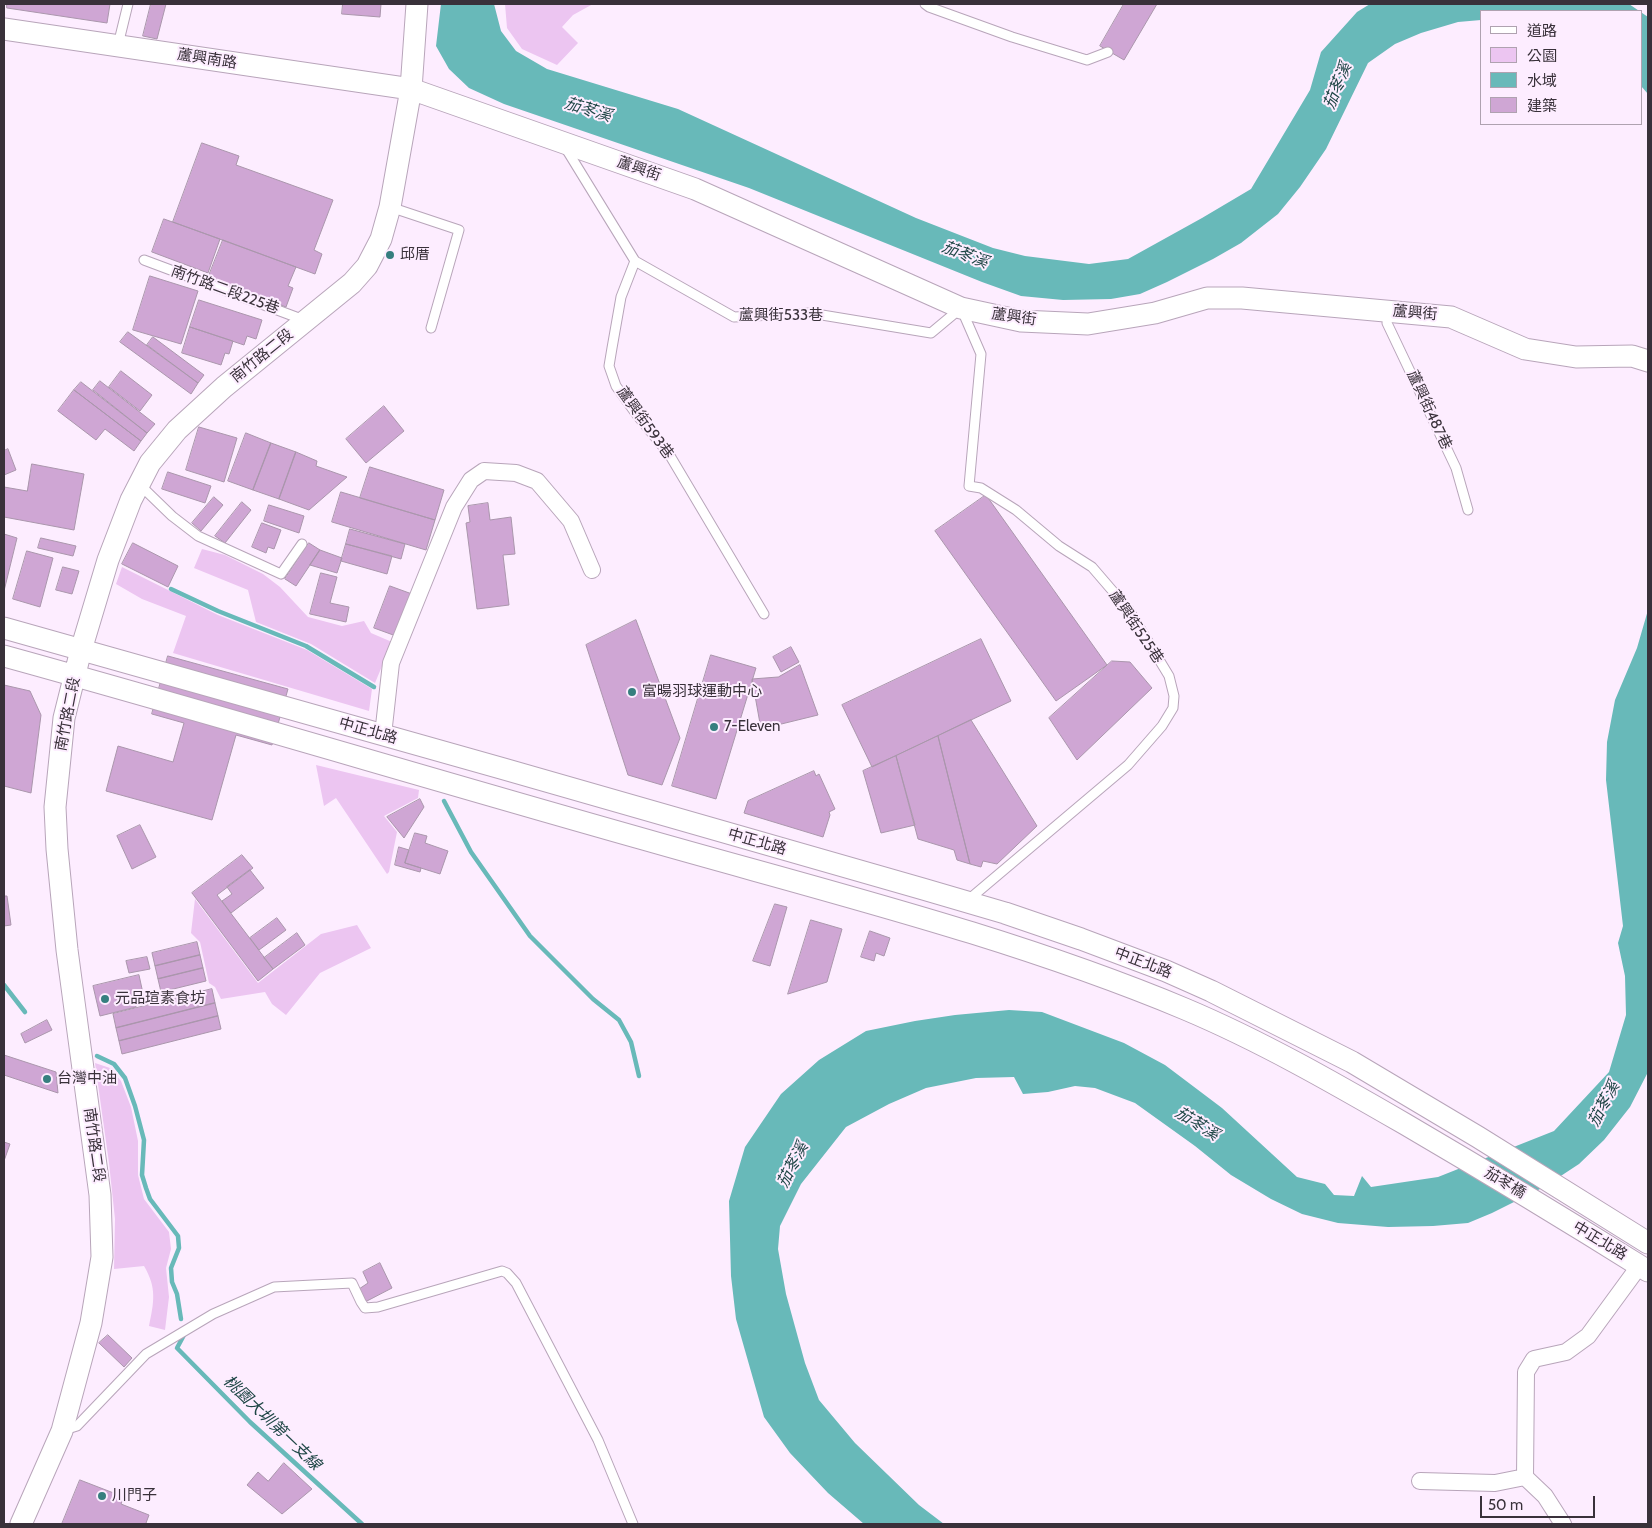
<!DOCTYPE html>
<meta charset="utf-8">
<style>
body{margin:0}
#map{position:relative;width:1652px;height:1528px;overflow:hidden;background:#fdedff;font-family:Cabin,"Noto Sans TC",sans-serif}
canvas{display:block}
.frame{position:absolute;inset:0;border:5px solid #39313a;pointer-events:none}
.legend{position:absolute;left:1480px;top:10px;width:162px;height:115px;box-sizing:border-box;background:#fdedff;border:1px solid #afa2b0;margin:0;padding:6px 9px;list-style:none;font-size:15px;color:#39313a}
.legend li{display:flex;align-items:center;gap:10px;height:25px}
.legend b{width:25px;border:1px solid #afa2b0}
.scale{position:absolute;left:1480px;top:1496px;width:115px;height:22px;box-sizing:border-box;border:2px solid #39313a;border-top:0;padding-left:6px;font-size:15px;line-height:18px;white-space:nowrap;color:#39313a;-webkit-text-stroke:4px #fdedff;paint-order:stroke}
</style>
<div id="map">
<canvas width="1652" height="1528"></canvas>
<div class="frame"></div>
<ul class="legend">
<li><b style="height:6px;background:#fff"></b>道路</li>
<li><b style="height:14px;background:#ecc5f1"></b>公園</li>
<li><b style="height:14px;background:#68b9b9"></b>水域</li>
<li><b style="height:14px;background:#cfa6d4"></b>建築</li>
</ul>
<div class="scale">50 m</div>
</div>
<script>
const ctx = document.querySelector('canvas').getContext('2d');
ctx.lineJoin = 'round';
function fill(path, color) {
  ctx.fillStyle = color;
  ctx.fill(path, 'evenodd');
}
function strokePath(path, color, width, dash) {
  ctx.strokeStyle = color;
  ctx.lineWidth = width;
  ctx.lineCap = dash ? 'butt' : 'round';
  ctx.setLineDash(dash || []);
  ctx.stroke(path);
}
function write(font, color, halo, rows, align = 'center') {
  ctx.font = font + ' Cabin,"Noto Sans TC",sans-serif';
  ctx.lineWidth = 4;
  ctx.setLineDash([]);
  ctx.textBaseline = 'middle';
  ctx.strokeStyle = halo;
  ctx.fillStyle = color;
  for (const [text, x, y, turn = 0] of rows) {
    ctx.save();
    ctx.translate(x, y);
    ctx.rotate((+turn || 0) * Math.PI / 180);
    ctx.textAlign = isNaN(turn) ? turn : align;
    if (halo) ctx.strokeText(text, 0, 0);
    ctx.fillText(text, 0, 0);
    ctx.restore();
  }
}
const green = new Path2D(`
 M505,4H593L573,15L562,27L578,43L557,65L522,49L507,28Z
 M202,549L225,555L263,574L280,587L308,617L342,626L364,621L371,633L392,642L375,683L311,644L256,622L248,590L194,568Z
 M122,567L218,615L307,650L372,689L369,711L173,653L186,616L142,599L116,584Z
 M316,765L419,790L418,798L384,816L397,832L389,872L387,874L336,798L324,806Z
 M195,899L258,983L321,934L357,925L371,948L320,973L286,1015L272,1004L265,992L221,999L215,987L209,983L200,942L191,933Z
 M95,1063L110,1068L121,1081L131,1107L138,1141V1175L144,1199L169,1232L171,1249L166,1268L169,1297L165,1330L149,1326C154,1302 157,1288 144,1266L114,1269L115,1219L109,1163Z`);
const water = new Path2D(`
 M441,4H494L501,31L516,51L547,69L678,109L916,218L993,248L1025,256L1089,264L1128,259L1202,218L1251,189L1310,90L1321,52L1357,12L1370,4H1629L1648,17V94L1641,86V11H1481V20L1458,22L1421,33L1395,44L1368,63L1326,149L1300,187L1278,214L1241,243L1213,259L1167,282L1140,294L1111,299L1063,300L1021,296L982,282L749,188L504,104L469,88L449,69L436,46Z
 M1648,610V1072L1630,1107L1604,1140L1579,1164L1544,1187L1492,1213L1468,1223L1433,1226L1388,1227L1338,1223L1302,1214L1271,1199L1231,1175L1195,1146L1135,1103L1095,1088L1075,1086L1048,1092L1023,1094L1014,1077L976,1078L926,1088L889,1104L846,1127L801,1184L780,1226L778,1249L786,1294L805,1363L819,1400L855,1443L919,1505L944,1524H864L828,1493L790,1453L764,1417L736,1319L731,1276L729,1201L745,1147L781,1094L819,1060L866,1031L915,1021L955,1015L1009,1010L1042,1012L1124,1043L1165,1065L1222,1108L1297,1177L1325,1184L1334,1195L1354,1196L1362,1176L1371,1187L1438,1177L1554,1131L1609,1072L1626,1015L1625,976L1618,943L1623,926L1606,780L1607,742L1615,700L1637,648Z`);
const stream = new Path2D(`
 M171,589L218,611L306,646L374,687
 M444,801L471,852L530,936L593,999L619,1020L631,1042L639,1076
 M4,985L25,1012
 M97,1056L114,1064L125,1078L135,1106L144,1140L142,1175L146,1188L150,1199L178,1236L179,1248L171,1268L172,1282L177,1294L181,1319
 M184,1335L177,1348L250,1422L362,1524`);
const building = new Path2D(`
 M7,4H110L107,23L7,8Z
 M151,4H166L157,39L143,36Z
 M343,4H381L380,17L342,14Z
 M1124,4H1157L1124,60L1100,46Z
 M202,143L239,156L236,165L333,200L314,250L322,254L315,274L173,222Z
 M164,219L220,239L208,273L152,252Z
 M223,240L296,267L288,286L293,288L286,307L208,278Z
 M150,276L198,291L181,344L133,330Z
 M199,300L262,320L256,339L247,336L244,345L190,327Z
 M190,327L233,341L229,354L225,353L221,365L182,353Z
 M128,332L198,383L191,394L120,342Z
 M153,337L204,375L198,383L147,345Z
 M121,371L152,395L140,411L109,387Z
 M100,381L155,424L147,433L93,390Z
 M81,382L147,433L141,441L74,390Z
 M74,390L141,441L134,451L105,429L96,440L58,411Z
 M384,406L404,431L366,463L346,439Z
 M199,427L237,438L224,482L186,470Z
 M246,433L271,443L253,490L228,481Z
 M271,443L296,452L279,499L253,490Z
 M8,449L16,470L4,475V451Z
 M296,452L317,461L316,466L347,477L309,510L279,499Z
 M32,464L84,474L74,530L4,517V487L27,491Z
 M370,467L444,490L435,520L360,498Z
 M168,472L211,486L205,503L162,489Z
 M341,492L435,520L426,550L332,522Z
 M986,495L1107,665L1056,701L935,531Z
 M214,497L223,505L201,531L192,523Z
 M242,502L251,510L225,543L215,536Z
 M488,503L490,520L511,517L515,554L503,555L509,605L477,609L466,523L470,522L468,506Z
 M269,505L304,516L299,533L264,521Z
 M262,523L281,530L274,549L268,547L266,553L252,547Z
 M350,529L405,544L401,559L346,544Z
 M4,534L17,538L4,591Z
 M41,538L76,546L73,556L38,548Z
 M133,543L178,566L168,587L122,564Z
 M309,543L320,550L296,586L285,579Z
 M346,544L392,556L387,574L341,561Z
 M320,550L342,558L337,573L310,565Z
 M27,551L53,558L40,607L13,599Z
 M63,567L79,571L72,594L56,590Z
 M321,573L337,577L330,603L349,607L346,622L310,614Z
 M390,586L412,594L396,636L374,628Z
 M636,620L680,738L662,785L628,775L586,645Z
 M981,639L1011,701L872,767L842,705Z
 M791,647L799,662L781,672L773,657Z
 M711,655L756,668L716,799L672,786Z
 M168,656L288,689L272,745L236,735L212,820L106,791L118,746L173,762L184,723L152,714Z
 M1112,661L1130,662L1152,688L1077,760L1049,718Z
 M800,665L818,715L761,729L752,679L778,677Z
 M4,685L30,691L41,715L31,793L4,786Z
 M971,720L1037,826L997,864L983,861L981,867L970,864L938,736Z
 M938,736L970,864L957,860L954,850L918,839L896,756Z
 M896,756L915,825L881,833L863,771Z
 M814,771L816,776L819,774L835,809L829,812L830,815L823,837L744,813L748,801Z
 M420,799L424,807L404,838L387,817Z
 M140,825L156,857L132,869L117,836Z
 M415,833L427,836L425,843L448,851L440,874L405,863Z
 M399,847L409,850L405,863L421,868L420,872L395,865Z
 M242,855L253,868L217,895L273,969L258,981L192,893Z
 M250,870L264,888L231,913L222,901L232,894L227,887Z
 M4,896H7L11,925L4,926Z
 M775,904L787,907L770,966L753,961Z
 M277,918L286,930L259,950L250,938Z
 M811,920L842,929L827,982L788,994Z
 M870,931L890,938L884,956L876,953L874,961L861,957Z
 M297,933L305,945L273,969L264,958Z
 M197,942L200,955L155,966L152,953Z
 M200,955L203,968L158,979L155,966Z
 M147,957L150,969L129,973L126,961Z
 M203,968L206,981L161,992L158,979Z
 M139,975L144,998L135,1000L136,1007L100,1016L93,986Z
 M212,989L215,1003L116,1028L113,1014Z
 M215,1003L218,1016L119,1041L116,1028Z
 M218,1016L221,1029L122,1054L119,1041Z
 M47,1020L52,1030L25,1043L21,1034Z
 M4,1055L56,1072L58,1093L4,1075Z
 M4,1142L10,1144L4,1161Z
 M380,1263L392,1288L365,1302L359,1289L368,1283L363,1272Z
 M108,1335L132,1358L124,1367L99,1343Z
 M284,1463L312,1489L282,1514L247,1485L258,1472L268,1481Z
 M80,1480L124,1497L121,1504L149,1515L146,1523L148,1524H62Z`);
const service = new Path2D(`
 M925,4L929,7L1012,37L1087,60L1108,52
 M118,45L128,4
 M565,147L635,261L734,317L810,313L931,333L961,308L981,354L969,486L981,488L1016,510L1059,546L1092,567L1129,610L1169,676L1174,696L1173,708L1162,726L1128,765L967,901
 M390,207L459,230L431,328
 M144,260L304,320
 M635,261L621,297L612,348L609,366L616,386L637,415L669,454L764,614
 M1388,311L1387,323L1456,468L1468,510
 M139,484L172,516L198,536L281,574L302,544
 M64,1430L77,1426L146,1354L213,1314L274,1287L352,1283L361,1302L365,1308L378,1307L502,1271L507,1273L516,1283L598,1440L633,1524`);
const minor = new Path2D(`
 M383,735L391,663L454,507L471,480L484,471L516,473L537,481L571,521L592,570
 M1420,1481L1495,1483L1525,1477
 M1563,1524L1545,1496L1525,1477L1526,1372L1534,1359L1566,1352L1588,1336L1640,1265`);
const tertiary = new Path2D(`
 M4,29L411,89L695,189L961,308L1021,321L1088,324L1155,313L1207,298H1242L1451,317L1525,349L1576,357L1632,356L1648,361
 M4,628L504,769L923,889L1005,913L1081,939L1166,971L1211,991L1352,1062L1478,1137L1648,1243
 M4,656C218,715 430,779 643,839C825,891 1010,936 1185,1009C1261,1041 1334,1083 1405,1124C1487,1172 1568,1221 1648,1271
 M21,1524L62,1431L91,1323L102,1257L100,1195L67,950L57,849L55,807L64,718L81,650L108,560L131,500L150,463L177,430L224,387L352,283L367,266L381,239L390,207L411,89L417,4`);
const markers = [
 [390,255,5,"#367f7f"],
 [632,692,5,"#367f7f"],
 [714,727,5,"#367f7f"],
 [105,999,5,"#367f7f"],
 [47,1079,5,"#367f7f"],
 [102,1496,5,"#367f7f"]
];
const streetNames = [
 ["蘆興南路",207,59,9],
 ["蘆興街",639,169,19],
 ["南竹路二段225巷",225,290,20],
 ["蘆興街",1415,313,5],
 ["蘆興街533巷",781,316],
 ["蘆興街",1014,317,8],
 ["南竹路二段",262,356,-39],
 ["蘆興街487巷",1429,410,65],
 ["蘆興街593巷",645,423,54],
 ["蘆興街525巷",1136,627,56],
 ["南竹路二段",68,714,-79],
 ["中正北路",368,731,16],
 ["中正北路",757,842,16],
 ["中正北路",1143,963,21],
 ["南竹路二段",94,1145,82],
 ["茄苳橋",1505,1183,31],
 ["中正北路",1600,1241,31]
];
const poiNames = [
 ["邱厝",400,255],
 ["富暘羽球運動中心",642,692],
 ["7-Eleven",724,727],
 ["元品瑄素食坊",115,999],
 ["台灣中油",57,1079],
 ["川門子",112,1496]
];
const waterNames = [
 ["茄苳溪",1338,86,-68],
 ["茄苳溪",588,110,17],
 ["茄苳溪",965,255,21],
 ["茄苳溪",1604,1104,-62],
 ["茄苳溪",1197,1124,32],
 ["茄苳溪",793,1165,-63],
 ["桃園大圳第一支線",272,1423,44]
];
fill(green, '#ecc5f1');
fill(water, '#68b9b9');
strokePath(stream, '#68b9b9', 4.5);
fill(building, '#cfa6d4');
strokePath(building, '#aa96ac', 1);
strokePath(service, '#b8a5ba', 11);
strokePath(minor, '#b8a5ba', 18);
strokePath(tertiary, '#b8a5ba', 23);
strokePath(service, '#fff', 9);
strokePath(minor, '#fff', 16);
strokePath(tertiary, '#fff', 21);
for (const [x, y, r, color] of markers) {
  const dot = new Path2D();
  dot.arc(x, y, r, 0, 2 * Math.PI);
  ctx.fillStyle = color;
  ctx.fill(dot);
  strokePath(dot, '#fdedff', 2);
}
write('15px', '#39313a', '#fdedff', streetNames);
write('15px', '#39313a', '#fdedff', poiNames, 'left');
write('italic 16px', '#1f4646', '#fdedff', waterNames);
</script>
